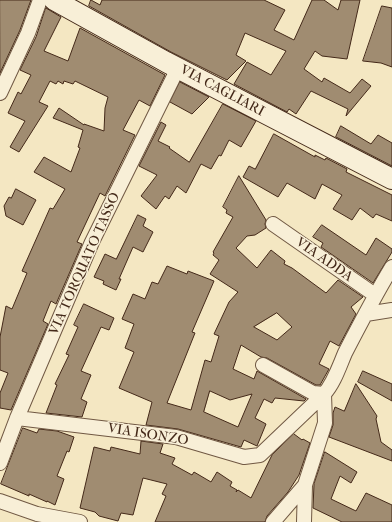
<!DOCTYPE html>
<style>
body{margin:0}
canvas{display:block;background:#f4e7c2}
</style>
<canvas width="392" height="522"></canvas>
<script>
const ctx = document.querySelector('canvas').getContext('2d');
ctx.lineJoin = 'round';
function fill(path, color) {
  ctx.fillStyle = color;
  ctx.fill(path, 'evenodd');
}
function strokePath(path, color, width, dash) {
  ctx.strokeStyle = color;
  ctx.lineWidth = width;
  ctx.lineCap = dash ? 'butt' : 'round';
  ctx.setLineDash(dash || []);
  ctx.stroke(path);
}
function write(font, color, halo, rows, align = 'center') {
  ctx.font = font + ' "IM FELL French Canon",serif';
  ctx.lineWidth = 3;
  ctx.setLineDash([]);
  ctx.textBaseline = 'middle';
  ctx.strokeStyle = halo;
  ctx.fillStyle = color;
  for (const [text, x, y, turn = 0] of rows) {
    ctx.save();
    ctx.translate(x, y);
    ctx.rotate((+turn || 0) * Math.PI / 180);
    ctx.textAlign = isNaN(turn) ? turn : align;
    if (halo) ctx.strokeText(text, 0, 0);
    ctx.fillText(text, 0, 0);
    ctx.restore();
  }
}
const building = new Path2D(`
 M0,0H31L20,30L0,73Z
 M91,0L100,5L102,0H264L285,10L274,30L294,40L312,0H324L338,10L341,0H360L347,59L322,56L315,51L304,69L322,82L324,78L350,93L362,79L371,86L346,116L348,109L311,91L296,114L289,109L287,112L234,84L247,62L271,75L286,51L245,33L236,55L246,61L227,80L171,52L89,6Z
 M382,6L392,8V67L381,63L363,61Z
 M46,8L61,17L44,51L68,61L80,28L165,75L150,106L139,100L123,130L135,135L105,196L100,193L77,242L82,244L56,304L51,301L43,321L48,324L11,410L0,408V393L8,373L0,370V337L6,306L12,309L27,273L22,271L50,208L53,209L65,189L34,172L44,157L71,172L80,148L78,147L83,130L53,118L59,108L84,125V124L104,131L105,108L108,97L75,81L73,84L64,81L63,84L58,81L56,84L50,81L39,102L48,106L19,152L10,147L25,121L8,113L18,92L21,94L31,75L20,70L36,37Z
 M180,82L209,97L192,114L170,102Z
 M223,104L256,121L241,147L229,140L221,156L219,155L211,169L201,164L186,193L177,186L169,199L165,196L156,209L141,196L157,175L139,166L161,122L166,125L158,141L170,147L169,148L189,162Z
 M341,126L371,144L378,135L392,143V166L336,137Z
 M274,134L315,157V155L325,160L326,158L347,169L346,172L392,195V221L376,214L373,218L360,208L352,220L333,209L342,195L322,184L315,199L287,183L278,197L243,177L249,166L255,169Z
 M239,176L266,220L265,224L266,228L255,235L247,236L236,248L257,268L271,250L285,261L284,264L292,268L326,293L338,280L363,297L351,307L356,314L339,346L330,341L319,364L329,369L320,385H316L267,358L261,357L241,345L233,369L254,379L257,371L306,399L304,401L275,398L272,403L264,399L255,418L266,424L257,446L244,440L241,447L178,429L146,425L152,402L119,388L134,352L125,348L134,324L122,319L133,294L145,299L152,282L158,284L167,266L187,274L188,271L214,281L192,332L195,333L167,403L191,410L205,360L211,362L219,336L214,334L229,302L238,292L210,274L219,260L213,255L214,253L213,252L233,217L226,213L227,210L223,207ZM277,313L292,327L277,340L254,327ZM210,391L230,400L252,394L238,427L204,412Z
 M16,189L36,200L23,225L6,216L4,206L9,197L11,198Z
 M138,215L146,219L143,226L153,232L143,252L133,247L119,279H121L116,290L103,284L104,281L94,277L105,254L116,259Z
 M322,225L366,255L376,238L392,249V252L373,283L321,247L323,243L313,237Z
 M84,304L114,318L109,330L101,327L81,371L91,375L81,399L87,402L82,417L46,413L57,385L55,384L69,355L66,354L78,327L74,325Z
 M363,371L392,384V401L358,382Z
 M356,384L377,416L376,419L381,442L392,450V461L329,437L333,425V413L335,407L344,411Z
 M23,428L37,433L39,429L57,431L74,437L69,452L67,451L57,476L64,479L55,505L47,501V502L29,494V496L1,484Z
 M294,434L302,440L303,439L310,443L299,475L288,492L267,516L265,522H155L166,496L162,494L167,484L143,478L133,515L121,513L118,521L99,516L95,512L80,508L94,447L110,451L111,447L140,454L141,441L163,444L160,453L175,458L172,464L192,475L194,472L211,482L217,472L232,482L230,486L237,490L236,492L238,490L251,498L272,455Z
 M325,452L357,472L351,483L340,476L331,499L356,511L366,493L392,505V522H342L313,508L314,484Z`);
const minor = new Path2D(`
 M0,93L28,33L40,0
 M273,224L375,295
 M366,314L392,310
 M263,365L313,393L324,394
 M17,418L176,437L244,457L260,455L324,394
 M0,463L17,418L92,242L178,68
 M0,501L37,514L80,522
 M273,522L305,485L325,423L324,394C334,383 339,367 345,353C360,324 375,295 392,267
 M304,522L305,485`);
const secondary = new Path2D(`
 M54,0L166,62L392,179`);
const streetNames = [
 ["VIA CAGLIARI",222,91,28],
 ["VIA ADDA",324,260,35],
 ["VIA TORQUATO TASSO",85,264,-66],
 ["VIA ISONZO",148,435,9]
];
fill(building, '#a08c71');
strokePath(building, '#442919', 1);
strokePath(minor, '#705843', 16);
strokePath(secondary, '#442919', 22);
strokePath(minor, '#f8efd7', 14);
strokePath(secondary, '#f8efd7', 20);
write('14px', '#442919', '#f8efd7', streetNames);
</script>
